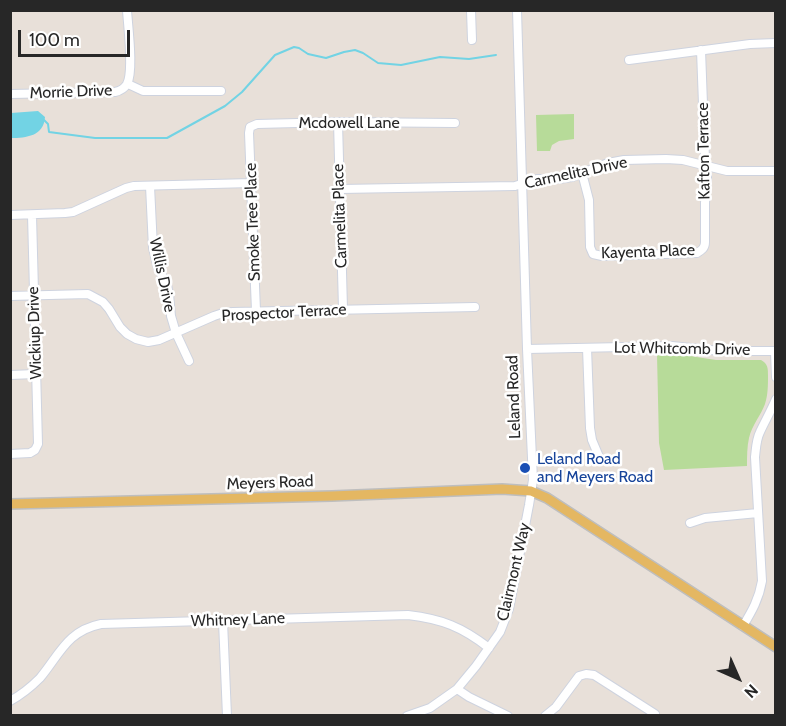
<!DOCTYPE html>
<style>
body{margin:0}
#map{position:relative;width:786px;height:726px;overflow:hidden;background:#e8e0d9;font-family:Cabin,sans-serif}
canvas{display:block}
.frame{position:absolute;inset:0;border:12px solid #272727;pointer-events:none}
.north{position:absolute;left:708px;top:648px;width:60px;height:60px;-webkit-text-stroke:4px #fff;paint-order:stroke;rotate:135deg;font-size:16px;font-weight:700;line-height:24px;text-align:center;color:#272727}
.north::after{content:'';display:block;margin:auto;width:21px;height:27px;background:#272727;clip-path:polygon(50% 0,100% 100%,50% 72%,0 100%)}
.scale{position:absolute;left:18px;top:30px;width:112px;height:27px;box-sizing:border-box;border:3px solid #272727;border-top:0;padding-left:8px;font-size:18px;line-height:21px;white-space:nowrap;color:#272727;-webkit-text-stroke:4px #fff;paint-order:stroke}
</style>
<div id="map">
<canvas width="786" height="726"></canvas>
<div class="frame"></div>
<div class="north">N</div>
<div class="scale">100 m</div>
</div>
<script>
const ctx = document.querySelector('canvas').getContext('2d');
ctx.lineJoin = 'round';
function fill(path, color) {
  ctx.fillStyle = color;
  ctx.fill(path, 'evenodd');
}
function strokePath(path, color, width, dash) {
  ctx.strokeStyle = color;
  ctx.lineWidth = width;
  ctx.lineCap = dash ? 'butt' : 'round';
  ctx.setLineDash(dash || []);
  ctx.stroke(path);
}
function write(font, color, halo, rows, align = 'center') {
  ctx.font = font + ' Cabin,sans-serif';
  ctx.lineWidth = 5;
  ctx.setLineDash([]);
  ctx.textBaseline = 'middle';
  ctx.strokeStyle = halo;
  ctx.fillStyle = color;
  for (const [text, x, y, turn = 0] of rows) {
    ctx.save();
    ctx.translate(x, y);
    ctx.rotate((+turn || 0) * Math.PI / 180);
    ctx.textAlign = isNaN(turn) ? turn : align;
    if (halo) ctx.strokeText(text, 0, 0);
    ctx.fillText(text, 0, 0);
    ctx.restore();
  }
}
const green = new Path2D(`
 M574,114V139L559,141L552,145L550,151H537L536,115Z
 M657,355L690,356L716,360H761C768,364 768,368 768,376C768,385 768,395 765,404C761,415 752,425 749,438C747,447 747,456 747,466L664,470L659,443Z`);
const water = new Path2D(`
 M38,111L45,117C44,136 26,138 11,138V113Z`);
const stream = new Path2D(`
 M44,120L48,124L49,132L95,138H167L225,106L242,92L275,55L294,47L299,48L308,54L326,58L344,52L355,50L363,53L378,63L401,65L440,57L469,59L496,55`);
const minor = new Path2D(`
 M471,10L472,40
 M629,60L750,44L776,43
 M128,84L143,91H221
 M10,94L115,92C120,91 124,89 127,84C134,71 128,27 127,10
 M338,122L343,309
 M582,173L589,200L590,247L593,254L602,256L697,253C702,250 705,248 705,242V203L707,177L705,159L701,50
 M150,186L153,248L158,268L167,285L169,294L171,316L176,333L189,361
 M340,189L515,186L537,179H559L572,177L608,163L624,160L666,159L683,160L727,171H776
 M10,215L65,213L73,212L126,188L134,186L252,183
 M10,296L88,294L103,302L109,309L120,327L127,334L136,339L148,342L159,340L214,316L223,313L233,312L475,307
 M256,311L249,133L250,127L257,124L338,122L455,123
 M587,348L590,428L592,440L600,459
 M527,349L672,346L720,351H775L776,377
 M10,375L36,374
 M10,454L30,453L35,450L38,444L32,215
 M690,523L705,518L758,513
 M223,621L227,716
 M743,626C752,611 759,599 762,581L755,457C756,449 756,440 760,432C765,421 771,411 776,399
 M457,689L469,697L508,716
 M10,701C21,695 31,687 40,678C60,654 67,631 101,624L408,615C442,619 462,627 489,648
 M407,716L430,708L457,689L476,666L500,632L509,609L529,505L533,480L527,349L517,10
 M545,716L556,707L579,676L586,674L594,675L655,714`);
const major = new Path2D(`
 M10,504L332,496L502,489L531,491L547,498L776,647`);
const markers = [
 [525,468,6,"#1a4fb4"]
];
const streetNames = [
 ["Morrie Drive",71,92,-2],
 ["Mcdowell Lane",349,123],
 ["Kafton Terrace",704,151,-91],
 ["Carmelita Drive",576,173,-12],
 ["Carmelita Place",340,216,-92],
 ["Smoke Tree Place",253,222,-92],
 ["Kayenta Place",648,252,-2],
 ["Willis Drive",162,275,78],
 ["Prospector Terrace",284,313,-3],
 ["Wickiup Drive",35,333,-92],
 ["Lot Whitcomb Drive",682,349,1],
 ["Leland Road",514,397,-92],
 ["Meyers Road",270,483,-2],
 ["Clairmont Way",514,572,-77],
 ["Whitney Lane",238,620,-2]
];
const transitNames = [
 ["Leland Road",537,459],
 ["and Meyers Road",537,477]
];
fill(green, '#b7db99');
fill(water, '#72d3e4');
strokePath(stream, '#72d3e4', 2);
strokePath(minor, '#ced3df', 10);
strokePath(major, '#bebebe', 12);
strokePath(minor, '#fff', 8);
strokePath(major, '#e4b762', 9);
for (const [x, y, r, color] of markers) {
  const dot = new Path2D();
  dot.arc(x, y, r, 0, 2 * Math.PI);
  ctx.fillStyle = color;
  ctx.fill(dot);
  strokePath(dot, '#fff', 2);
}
write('16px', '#272727', '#fff', streetNames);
write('16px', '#164399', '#fff', transitNames, 'left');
</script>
